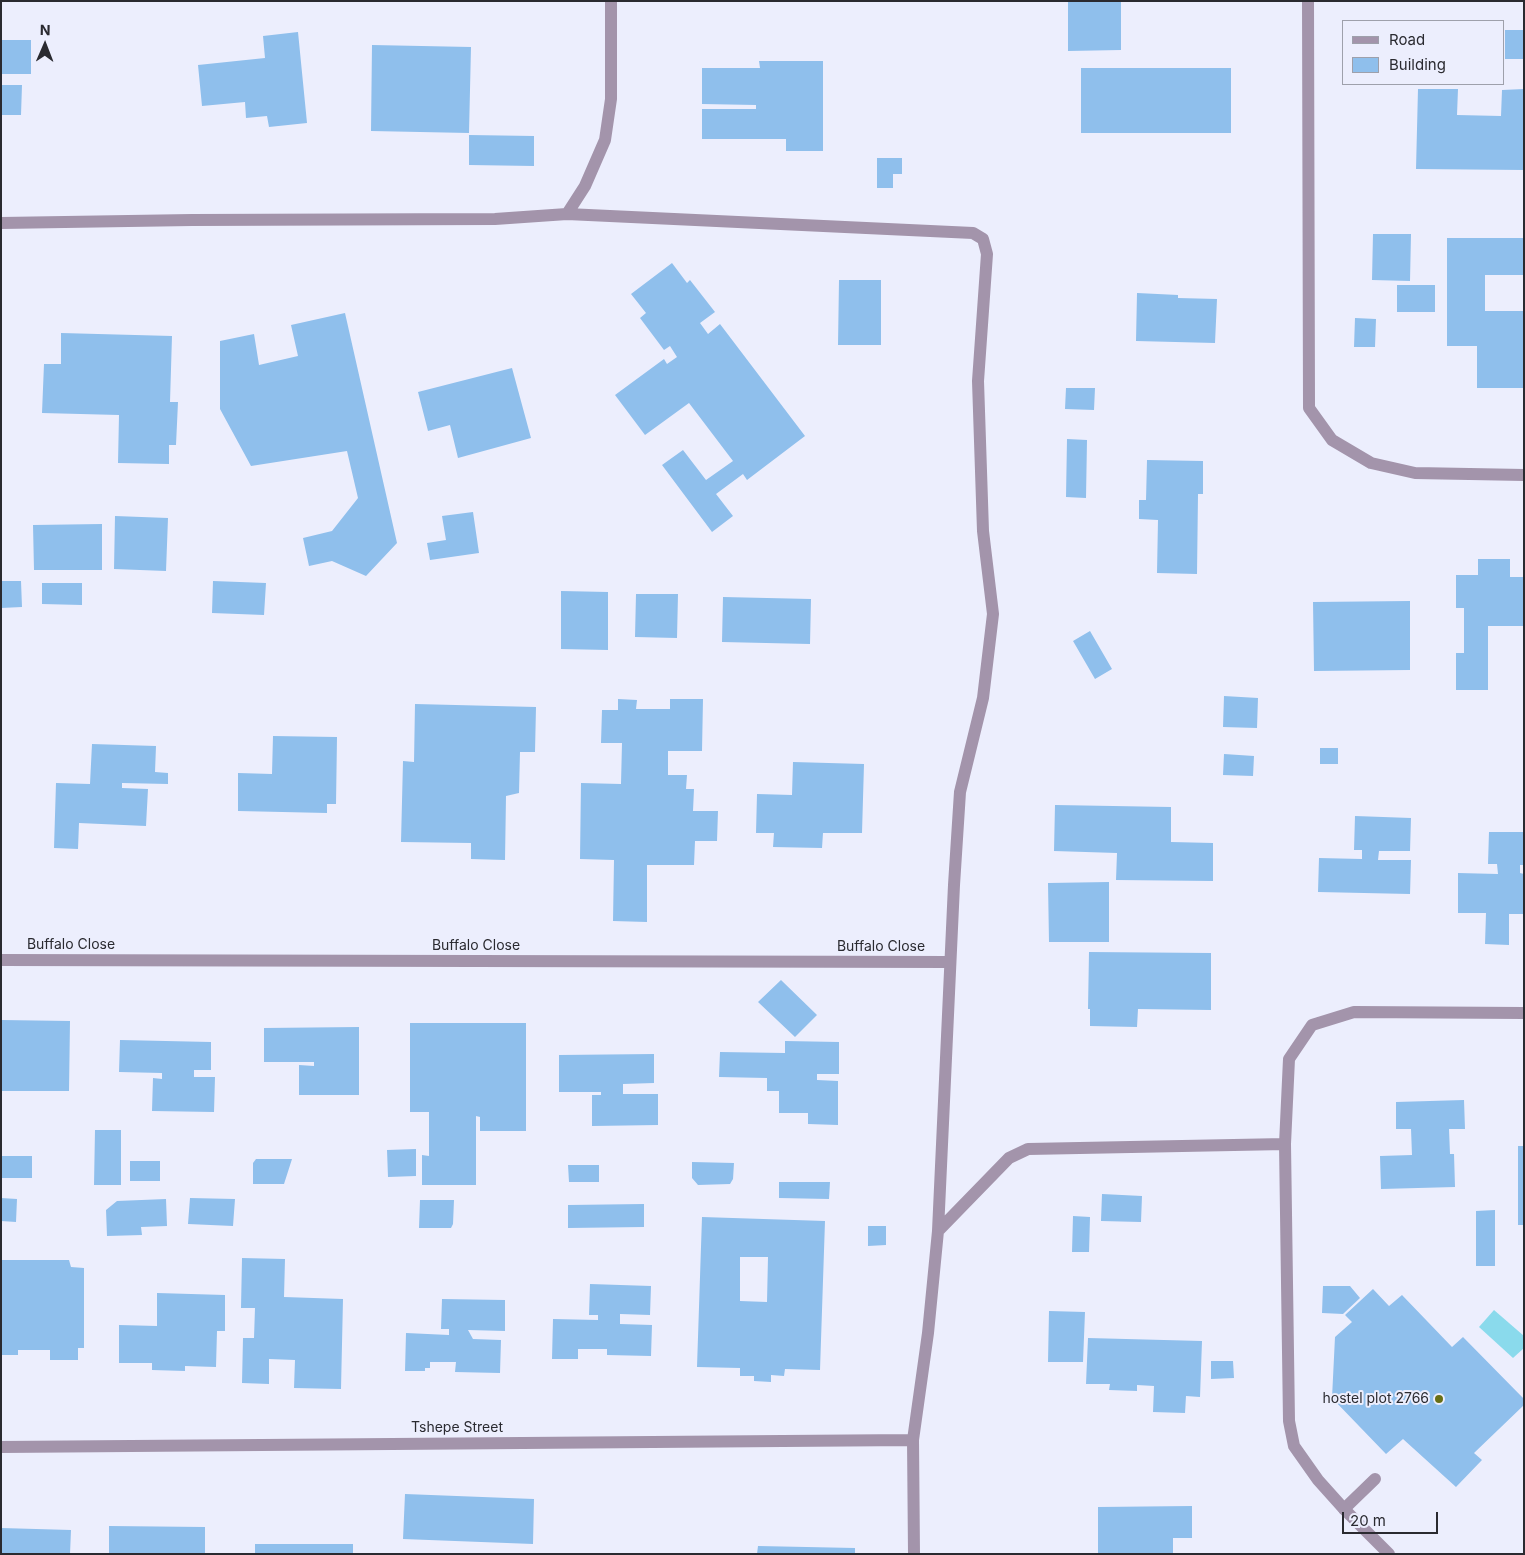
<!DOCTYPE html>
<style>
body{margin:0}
#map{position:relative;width:1525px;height:1555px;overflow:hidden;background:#eceefd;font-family:Inter,sans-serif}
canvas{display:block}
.frame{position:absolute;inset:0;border:2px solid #2a2a30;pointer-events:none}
.legend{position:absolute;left:1342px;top:20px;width:162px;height:65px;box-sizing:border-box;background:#eceefd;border:1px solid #9ea0ab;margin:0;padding:6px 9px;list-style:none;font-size:15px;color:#2a2a30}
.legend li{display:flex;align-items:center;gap:10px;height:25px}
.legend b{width:25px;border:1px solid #9ea0ab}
.north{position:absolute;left:20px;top:20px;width:50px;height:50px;-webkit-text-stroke:4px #eceefd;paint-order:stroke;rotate:1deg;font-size:14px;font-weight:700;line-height:20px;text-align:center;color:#2a2a30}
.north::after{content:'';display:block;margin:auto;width:18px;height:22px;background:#2a2a30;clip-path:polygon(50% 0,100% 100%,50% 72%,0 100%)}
.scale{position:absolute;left:1342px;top:1512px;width:96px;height:22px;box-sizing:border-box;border:2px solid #2a2a30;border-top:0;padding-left:6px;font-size:15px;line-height:18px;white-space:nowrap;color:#2a2a30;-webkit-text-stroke:4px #eceefd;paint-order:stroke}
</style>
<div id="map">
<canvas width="1525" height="1555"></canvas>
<div class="frame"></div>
<ul class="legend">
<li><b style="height:6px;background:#a394ab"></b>Road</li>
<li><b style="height:14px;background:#8fbfec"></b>Building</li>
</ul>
<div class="north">N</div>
<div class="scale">20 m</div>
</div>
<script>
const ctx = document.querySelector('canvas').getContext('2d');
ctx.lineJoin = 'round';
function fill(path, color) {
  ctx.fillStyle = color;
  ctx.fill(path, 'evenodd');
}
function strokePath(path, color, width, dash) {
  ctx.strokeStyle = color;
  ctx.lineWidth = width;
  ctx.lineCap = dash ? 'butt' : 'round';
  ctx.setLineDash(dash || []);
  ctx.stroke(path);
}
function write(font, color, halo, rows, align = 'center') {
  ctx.font = font + ' Inter,sans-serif';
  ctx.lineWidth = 4;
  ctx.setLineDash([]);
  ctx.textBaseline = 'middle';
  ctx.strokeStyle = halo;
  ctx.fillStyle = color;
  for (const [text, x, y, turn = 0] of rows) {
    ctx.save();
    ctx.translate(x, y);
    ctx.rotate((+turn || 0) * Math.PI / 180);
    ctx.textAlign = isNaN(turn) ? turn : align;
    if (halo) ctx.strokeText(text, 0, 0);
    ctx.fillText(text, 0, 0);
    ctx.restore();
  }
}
const water = new Path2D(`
 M1494,1310L1524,1336V1348L1513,1358L1479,1327Z`);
const building = new Path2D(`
 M1068,1H1121V50L1068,51Z
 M1505,30H1524V59H1505Z
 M298,32L307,123L269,127L267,116L246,118L245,102L202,106L198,65L265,58L263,36Z
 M1,40H31V74H1Z
 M372,45L471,47L469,133L371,131Z
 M759,61H823V151H786V139H702V109H756V105L702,104V68H760Z
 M1081,68H1231V133H1081Z
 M1,85H22L21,115H1Z
 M1418,89H1458L1457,115L1501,116L1502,90L1524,89V170L1416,169Z
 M469,135L534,136V166L469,165Z
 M877,158H902V174H893V188H877Z
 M1373,234H1411L1410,281L1372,280Z
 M1447,238H1524V275H1485V311H1524V388H1477V346H1447Z
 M672,263L687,283L690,280L715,312L700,323L708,334L720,324L805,436L747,480L743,474L716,494L733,516L712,532L662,465L683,450L706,480L733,461L689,403L645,435L615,395L664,359L667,364L677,357L670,346L664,350L640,318L646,313L631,294Z
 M839,280H881V345H838Z
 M1397,285H1435V312H1397Z
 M1137,293L1178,295V298L1217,299L1215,343L1136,341Z
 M345,313L397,543L366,576L332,561L309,566L303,538L332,531L358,498L347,451L251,466L220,409V341L254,334L259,365L298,356L291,325Z
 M1355,318L1376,319L1375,347H1354Z
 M61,333L172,336L170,402H178L176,445H169V464L118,463L119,415L42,413L44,364H61Z
 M512,368L531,438L458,458L450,425L428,431L418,392Z
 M1066,388H1095L1094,410L1065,409Z
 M1067,439L1087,440L1086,498L1066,497Z
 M1147,460L1203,461V494H1198L1197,574L1157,573L1158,520L1139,519V500H1146Z
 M473,512L479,553L430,560L427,543L446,540L442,516Z
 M115,516L168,518L166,571L114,569Z
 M102,524V570H34L33,525Z
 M1478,559H1510V577H1524V626H1488V690H1456V653H1464V608H1456V575H1478Z
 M1,581H21L22,607L1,608Z
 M213,581L266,583L264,615L212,613Z
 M42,583H82V605L42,604Z
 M561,591L608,592V650L561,649Z
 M636,594H678L677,638L635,637Z
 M723,597L811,599L810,644L722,642Z
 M1410,601V670L1314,671L1313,602Z
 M1090,631L1112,669L1095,679L1073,641Z
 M1224,696L1258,698L1257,728L1223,727Z
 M618,699L637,700L636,709H670V699H703L702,751H668V775H687L686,789H694L693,811H718L717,841H695L694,865H647V922L613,921L614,860L580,859L581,783L621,784L622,743H601L602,710H618Z
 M415,704L536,707L535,752H520L519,793L506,796L505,860L471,859V843L401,842L403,761L414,762Z
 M273,736L337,737L336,804H327V813L238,811V773L272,774Z
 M92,744L156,746L155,772L168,773V784L122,783V788L148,789L146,826L79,823L78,849L54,848L56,783L90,784Z
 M1320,748H1338V764H1320Z
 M1224,754L1254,756L1253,776L1223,775Z
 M793,762L864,764L862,833H823L822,848L773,847L774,833H756L757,794L792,795Z
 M1055,805L1171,807V842L1213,843V881L1116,880L1117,853L1054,851Z
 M1355,816L1411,818L1410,851H1379L1378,860H1411L1410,894L1318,892L1319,858L1362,859V850H1354Z
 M1489,832H1524V865H1520V873L1524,874V914H1509V945L1485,944L1486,913H1458V873L1498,874L1497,864H1488Z
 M1109,882V942H1049L1048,883Z
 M1089,952L1211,953V1010L1138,1009L1137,1027L1090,1026V1009H1088Z
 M781,980L817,1015L795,1037L758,1002Z
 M1,1020L70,1021L69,1091H1Z
 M410,1023H526V1131H480V1117L476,1116V1185H422V1155L429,1156V1112H410Z
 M359,1027V1095H299V1065L314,1066V1062H264V1028Z
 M120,1040L211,1042V1070H194V1077H215L214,1112L152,1111L153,1078L162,1079V1073L119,1072Z
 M785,1041L839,1042V1074H817V1080L838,1081V1125L808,1124V1113H779V1091H767V1078L719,1077L720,1052L785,1053Z
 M654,1054V1083L623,1084V1094H658V1125L592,1126V1095H601V1092H559V1055Z
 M1464,1100L1465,1129H1449L1450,1154H1454L1455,1187L1381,1189L1380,1156L1412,1155L1411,1129H1396V1102Z
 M95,1130H121V1185H94Z
 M1518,1146H1524V1225H1518Z
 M416,1149V1176L388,1177L387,1150Z
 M1,1156H32V1178H1Z
 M256,1159H292L284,1184H253V1163Z
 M130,1161H160V1181H130Z
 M692,1162L734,1163L733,1179L730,1184L698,1185L692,1178Z
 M568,1165H599V1182H569Z
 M779,1182H830L829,1199L779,1198Z
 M1102,1194L1142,1196L1141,1222L1101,1221Z
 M1,1198L17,1199L16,1222L1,1221Z
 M190,1198L235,1199L233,1226L188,1224Z
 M166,1199L167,1226L141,1227L142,1235L107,1236L106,1210L117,1201Z
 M420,1200H454L453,1224L451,1228H419Z
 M644,1204V1227L568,1228V1205Z
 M1495,1210V1266H1476V1211Z
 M1073,1216L1090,1217L1089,1252H1072Z
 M702,1217L825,1221L820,1370L785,1369L784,1376L771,1375V1382L754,1381V1376H740V1368L697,1367ZM740,1257H768L767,1302L740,1301Z
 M868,1226H886V1245L868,1246Z
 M242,1258L285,1259L284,1297L343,1299L341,1389L294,1388L295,1360L269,1359V1384L242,1383L243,1338H254L255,1308H241Z
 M1,1260H69L71,1267L84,1268V1348H78V1360H50V1350H18V1355H1Z
 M590,1284L651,1286L650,1315L620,1314V1324L652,1325L651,1356L607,1355V1349H578V1359H552L553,1319L598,1320V1315H589Z
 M1323,1286H1350L1360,1298L1343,1314L1322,1313Z
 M1373,1289L1389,1306L1402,1295L1452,1347L1463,1337L1524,1399V1405L1474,1453L1482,1460L1456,1487L1403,1439L1386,1454L1332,1398L1335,1337L1352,1322L1345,1315Z
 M157,1293L225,1295V1331H217L216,1367L185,1366V1371L152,1370V1363H119V1325L157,1326Z
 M442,1299L505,1300V1331L468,1330L473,1339L501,1340L500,1373L455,1372L456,1362H430V1368H425V1371H405L406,1333L449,1335V1329H441Z
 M1049,1311L1085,1312L1083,1362H1048Z
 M1088,1338L1202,1341L1200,1397L1186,1396L1185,1413L1153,1412L1154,1386L1137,1385V1391L1109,1390L1110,1384H1086Z
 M1211,1361H1233L1234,1378L1211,1379Z
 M405,1494L534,1499L533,1544L403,1539Z
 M1192,1506V1538H1173V1554H1098V1507Z
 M109,1526L205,1527V1554H109Z
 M1,1528L71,1530L70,1554H1Z
 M255,1544H353V1554H255Z
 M758,1546L855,1548V1554H757Z`);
const service = new Path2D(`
 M1344,1509L1375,1479`);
const minor = new Path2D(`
 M1308,1L1309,408L1332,440L1371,463L1415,473L1524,475
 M567,214L973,233L983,239L987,254L978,381L983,531L993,614L983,698L960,792L954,885L938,1231L928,1333L913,1440L914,1554
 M1,223L192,220L495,219L567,214L585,186L605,140L611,99V1
 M1,960L950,962
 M938,1231L1009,1158L1028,1149L1285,1144
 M1,1447L913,1440
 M1389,1554L1344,1509L1318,1480L1294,1446L1289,1421L1285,1144L1289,1059L1312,1025L1354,1012L1524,1013`);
const markers = [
 [1439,1399,5,"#686f15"]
];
const streetNames = [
 ["Buffalo Close",71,945],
 ["Buffalo Close",476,946],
 ["Buffalo Close",881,947],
 ["Tshepe Street",457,1428]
];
const poiNames = [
 ["hostel plot 2766",1429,1399]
];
fill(water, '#8adaec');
fill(building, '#8fbfec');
strokePath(service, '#a394ab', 12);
strokePath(minor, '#a394ab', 12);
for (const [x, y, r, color] of markers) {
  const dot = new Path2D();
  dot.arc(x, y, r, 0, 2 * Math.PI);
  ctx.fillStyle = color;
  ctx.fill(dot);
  strokePath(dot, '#eceefd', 2);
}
write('14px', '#2a2a30', '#eceefd', streetNames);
write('14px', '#2a2a30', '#eceefd', poiNames, 'right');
</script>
